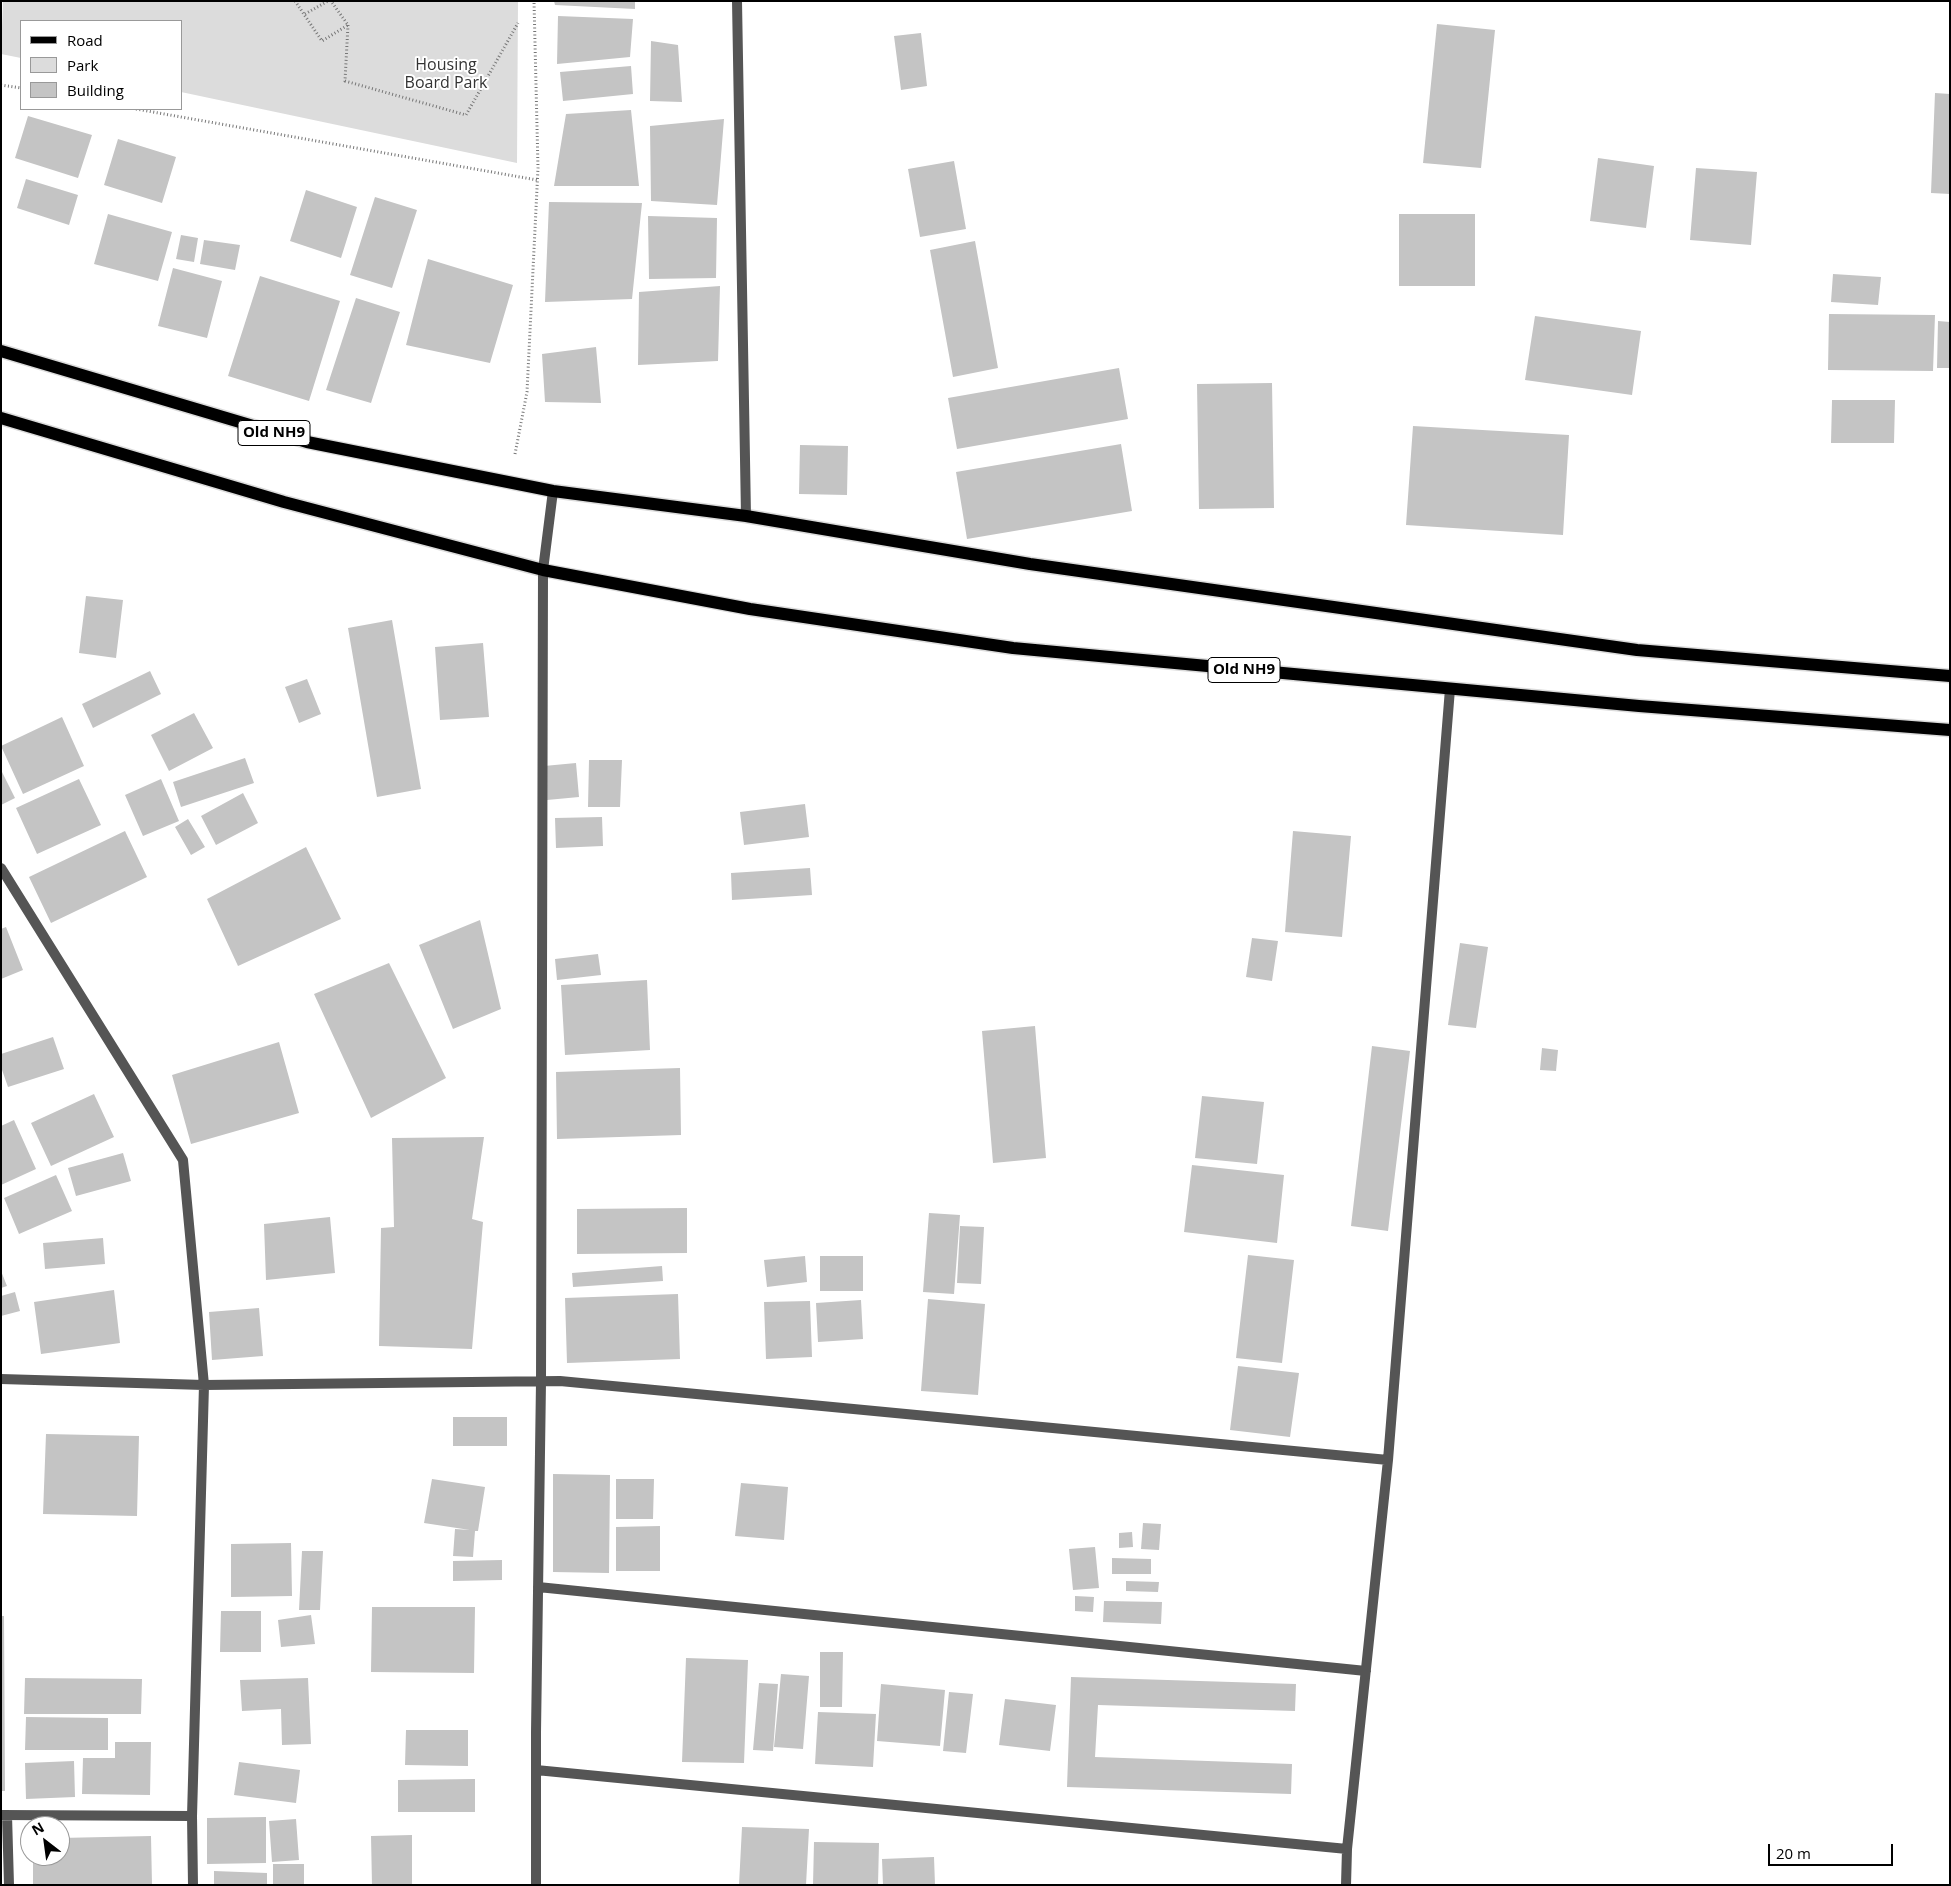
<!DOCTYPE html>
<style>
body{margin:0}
#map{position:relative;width:1951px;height:1886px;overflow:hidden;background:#fff;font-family:"Open Sans",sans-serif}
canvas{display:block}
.frame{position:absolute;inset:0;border:2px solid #000;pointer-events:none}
.legend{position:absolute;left:20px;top:20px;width:162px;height:90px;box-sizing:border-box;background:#fff;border:1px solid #999;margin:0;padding:6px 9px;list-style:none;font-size:15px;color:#000}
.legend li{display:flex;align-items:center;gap:10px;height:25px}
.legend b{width:25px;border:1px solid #999}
.north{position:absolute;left:20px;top:1816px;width:50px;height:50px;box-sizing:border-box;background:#fff;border:1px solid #999;border-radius:50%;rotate:330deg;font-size:14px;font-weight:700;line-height:20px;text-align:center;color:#000}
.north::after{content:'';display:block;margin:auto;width:18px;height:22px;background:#000;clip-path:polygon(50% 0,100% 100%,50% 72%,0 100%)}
.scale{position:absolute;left:1768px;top:1844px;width:125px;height:22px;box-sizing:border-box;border:2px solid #000;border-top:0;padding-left:6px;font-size:15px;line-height:18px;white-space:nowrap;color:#000;-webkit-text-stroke:4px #fff;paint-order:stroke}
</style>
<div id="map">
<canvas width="1951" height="1886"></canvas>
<div class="frame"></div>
<ul class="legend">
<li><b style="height:6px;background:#000"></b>Road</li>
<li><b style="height:14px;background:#dcdcdc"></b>Park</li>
<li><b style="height:14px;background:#c4c4c4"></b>Building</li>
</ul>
<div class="north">N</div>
<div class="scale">20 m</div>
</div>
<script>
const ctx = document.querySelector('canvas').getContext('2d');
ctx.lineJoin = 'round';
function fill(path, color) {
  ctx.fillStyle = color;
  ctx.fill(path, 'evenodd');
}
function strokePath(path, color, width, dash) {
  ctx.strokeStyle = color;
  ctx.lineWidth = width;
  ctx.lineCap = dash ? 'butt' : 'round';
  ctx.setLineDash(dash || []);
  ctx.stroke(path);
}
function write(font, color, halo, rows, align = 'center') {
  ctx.font = font + ' "Open Sans",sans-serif';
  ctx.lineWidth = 4;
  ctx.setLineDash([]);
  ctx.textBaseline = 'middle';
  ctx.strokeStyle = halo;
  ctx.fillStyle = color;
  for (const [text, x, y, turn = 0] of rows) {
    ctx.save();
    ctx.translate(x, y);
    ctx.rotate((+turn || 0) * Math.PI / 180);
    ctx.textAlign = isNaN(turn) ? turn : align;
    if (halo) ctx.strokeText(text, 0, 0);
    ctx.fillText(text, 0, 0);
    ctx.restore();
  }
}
const green = new Path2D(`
 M3,1H518L517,163L181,92V21H21V58L1,54Z`);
const building = new Path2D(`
 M554,1H635V9L555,5Z
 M558,16L633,19L630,57L557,64Z
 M1437,24L1495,30L1481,168L1423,163Z
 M921,33L927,86L901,90L894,36Z
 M651,41L678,45L682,102L650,101Z
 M631,66L633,94L563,101L560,72Z
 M1935,93L1950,94V194L1931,193Z
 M631,110L639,186H554L566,114Z
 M28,116L92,135L78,178L15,158Z
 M724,119L717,205L651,201L650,126Z
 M118,139L176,157L162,203L104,185Z
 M1598,158L1654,166L1646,228L1590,221Z
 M954,161L966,229L920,237L908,169Z
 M1696,168L1757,172L1751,245L1690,240Z
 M26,179L78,195L69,225L17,208Z
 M306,190L357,207L341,258L290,241Z
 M375,197L417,210L392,288L350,275Z
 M549,202L642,203L632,299L545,302Z
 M108,214L172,232L158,281L94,264Z
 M1399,214H1475V286H1399Z
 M648,216L717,218L716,278L649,279Z
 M181,235L198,238L194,262L176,259Z
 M204,240L240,245L235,270L200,264Z
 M975,241L998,368L953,377L930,250Z
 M428,259L513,285L490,363L406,345Z
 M173,268L222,281L207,338L158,326Z
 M1833,274L1881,277L1878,305L1831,302Z
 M260,276L340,301L309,401L228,376Z
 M720,286L718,361L638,365L639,292Z
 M356,298L400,312L371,403L326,390Z
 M1829,314L1935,315L1933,371L1828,370Z
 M1535,316L1641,331L1632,395L1525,380Z
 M1938,321L1950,322V368H1937Z
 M596,347L601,403L545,402L542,354Z
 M1119,368L1128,419L957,449L948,398Z
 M1272,383L1274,508L1199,509L1197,384Z
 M1832,400H1895L1894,443H1831Z
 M1413,426L1569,435L1563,535L1406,525Z
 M1121,444L1132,511L967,539L956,472Z
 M800,445L848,446L847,495L799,494Z
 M86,596L123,600L116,658L79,653Z
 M392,620L421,789L377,797L348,628Z
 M483,643L489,717L440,720L435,647Z
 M150,671L161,694L93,728L82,704Z
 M307,679L321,714L299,723L285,687Z
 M194,713L213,748L169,771L151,735Z
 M62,717L84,766L23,794L1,746Z
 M245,758L254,783L181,807L173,782Z
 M589,760H622L620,807H588Z
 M576,763L579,797L547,800L544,766Z
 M1,770L15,798L1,805Z
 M79,779L101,825L37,854L16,808Z
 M161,779L179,821L143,836L125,795Z
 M243,793L258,823L216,845L201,816Z
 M805,804L809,837L744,845L740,812Z
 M602,817L603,846L556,848L555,818Z
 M188,819L205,847L191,855L175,827Z
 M125,831L147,877L51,923L29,877Z
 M1293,831L1351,836L1342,937L1285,932Z
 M306,847L341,919L238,966L207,899Z
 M810,868L812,895L732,900L731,873Z
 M480,920L501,1009L453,1029L419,945Z
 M6,927L23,970L1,979V929Z
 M1252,938L1278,941L1272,981L1246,977Z
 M1460,943L1488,947L1476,1028L1448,1025Z
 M598,954L601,975L557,980L555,959Z
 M389,963L446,1078L371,1118L314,994Z
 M647,980L650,1050L565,1055L561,985Z
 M1035,1026L1046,1158L993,1163L982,1031Z
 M53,1037L64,1069L8,1087L1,1067V1054Z
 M279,1042L299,1113L191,1144L172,1075Z
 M1372,1046L1410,1051L1388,1231L1351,1226Z
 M1542,1048L1558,1050L1556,1071L1540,1070Z
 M680,1068L681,1135L557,1139L556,1072Z
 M94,1094L114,1137L51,1166L31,1123Z
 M1202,1096L1264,1102L1257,1164L1195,1158Z
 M14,1120L36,1169L1,1185V1126Z
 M484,1137L472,1219L483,1222L472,1349L379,1346L381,1228L394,1227L392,1138Z
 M123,1153L131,1181L76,1196L68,1168Z
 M1192,1165L1284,1175L1277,1243L1184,1232Z
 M56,1175L72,1211L19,1234L4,1198Z
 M687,1208V1253L577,1254V1209Z
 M929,1213L960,1215L954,1294L923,1292Z
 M330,1217L335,1273L266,1280L264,1224Z
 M960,1226L984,1227L981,1284L957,1283Z
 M103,1238L105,1264L45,1269L43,1243Z
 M1248,1255L1294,1260L1282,1363L1236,1358Z
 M805,1256L807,1282L767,1287L764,1260Z
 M820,1256H863V1291H820Z
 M662,1266L663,1281L573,1287L572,1273Z
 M1,1271L7,1286L1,1288Z
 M114,1290L120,1343L41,1354L34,1302Z
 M15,1292L20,1311L1,1316V1296Z
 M678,1294L680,1359L567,1363L565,1298Z
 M928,1299L985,1304L978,1395L921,1391Z
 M861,1300L863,1339L818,1342L816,1303Z
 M810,1301L812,1357L766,1359L764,1302Z
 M259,1308L263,1356L212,1360L209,1312Z
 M1238,1366L1299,1373L1290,1437L1230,1430Z
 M453,1417H507V1446H453Z
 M46,1434L139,1436L137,1516L43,1514Z
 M553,1474L610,1475L609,1573L553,1572Z
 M432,1479L485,1487L478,1531H475L473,1557L453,1556L455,1529L470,1530L424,1523Z
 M616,1479H654L653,1519H616Z
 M741,1483L788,1487L784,1540L735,1536Z
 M1143,1523L1161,1524L1159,1550L1141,1549Z
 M660,1526V1571H616V1527Z
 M1132,1532L1133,1547L1119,1548V1533Z
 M291,1543L292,1596L231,1597V1544Z
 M1095,1547L1099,1588L1073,1590L1069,1549Z
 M302,1551H323L320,1610H299Z
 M1112,1558L1151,1559V1574H1112Z
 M502,1560V1580L453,1581V1561Z
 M1126,1581L1159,1582L1158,1592L1126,1591Z
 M1075,1596L1094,1597L1093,1612L1075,1611Z
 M1104,1601L1162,1602L1161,1624L1103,1622Z
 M372,1607H475L474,1673L371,1672Z
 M221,1611H261V1652H220Z
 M311,1615L315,1644L281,1647L278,1620Z
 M1,1616H4L5,1791H1Z
 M820,1652H843L842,1707H820Z
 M686,1658L748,1660L744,1763L682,1762Z
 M781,1674L809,1676L803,1749L774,1747Z
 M1071,1677L1296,1684L1295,1711L1098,1705L1095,1757L1292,1764L1291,1794L1067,1787Z
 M25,1678L142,1679L141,1714H24Z
 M308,1678L311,1744L282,1745L281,1709L242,1711L240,1680Z
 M759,1683L778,1684L773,1751L753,1750Z
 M881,1684L945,1690L940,1746L877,1741Z
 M949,1692L973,1694L966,1753L943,1751Z
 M1005,1699L1056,1705L1050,1751L999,1745Z
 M818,1712L876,1714L873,1767L815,1764Z
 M26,1717L108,1718V1750H25Z
 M406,1730H468V1766L405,1765Z
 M115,1742H151L150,1795L82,1794L83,1758H115Z
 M74,1761L75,1797L26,1799L25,1763Z
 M239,1762L300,1770L296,1803L234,1795Z
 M475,1779V1812H398V1780Z
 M266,1817V1863L207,1864V1818Z
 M296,1819L299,1860L272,1862L269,1821Z
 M742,1827L809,1829L806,1885H739Z
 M412,1835V1885H372L371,1836Z
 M151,1836L152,1885H33V1856H60V1838Z
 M814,1842L879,1843L878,1885H813Z
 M934,1857L935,1885H883L882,1859Z
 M273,1864H304V1885H273Z
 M214,1871L267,1873V1885H214Z`);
const path = new Path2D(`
 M295,1L322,41L348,25L331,1
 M305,14L328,1
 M348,25L345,81L466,115L518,23
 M1,85L21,88
 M136,109L537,180
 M515,454L527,392L538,168L534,1`);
const minor = new Path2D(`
 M737,1L746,516
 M1,868L183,1160L204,1385L192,1816L1,1815
 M1,1379L204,1385L560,1381L1388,1460
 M538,1587L1366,1671
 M536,1770L1347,1849L1388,1460L1450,689
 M7,1815L9,1885
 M192,1816L193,1885
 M536,1885V1732L541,1382L543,570L553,491
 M1346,1885L1347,1849`);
const primary = new Path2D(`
 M1,351L307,442L553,491L746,516L1030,564L1637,650L1950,676
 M1,418L284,502L543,570L750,609L1013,648L1639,706L1950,730`);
const shields = [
 [274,433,72],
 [1244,670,72]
];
const shieldNames = [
 ["Old NH9",274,433],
 ["Old NH9",1244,670]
];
const parkNames = [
 ["Housing",446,65],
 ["Board Park",446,83]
];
fill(green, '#dcdcdc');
fill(building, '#c4c4c4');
strokePath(primary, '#dbdbdb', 15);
strokePath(path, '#777', 3, [1, 2.5]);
strokePath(minor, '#555', 10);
strokePath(primary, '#000', 12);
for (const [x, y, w] of shields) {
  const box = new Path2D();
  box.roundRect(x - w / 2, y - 12.5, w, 25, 4);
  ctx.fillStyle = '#fff';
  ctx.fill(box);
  strokePath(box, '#000', 1);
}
write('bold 15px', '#000', null, shieldNames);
write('16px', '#333', '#fff', parkNames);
</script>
